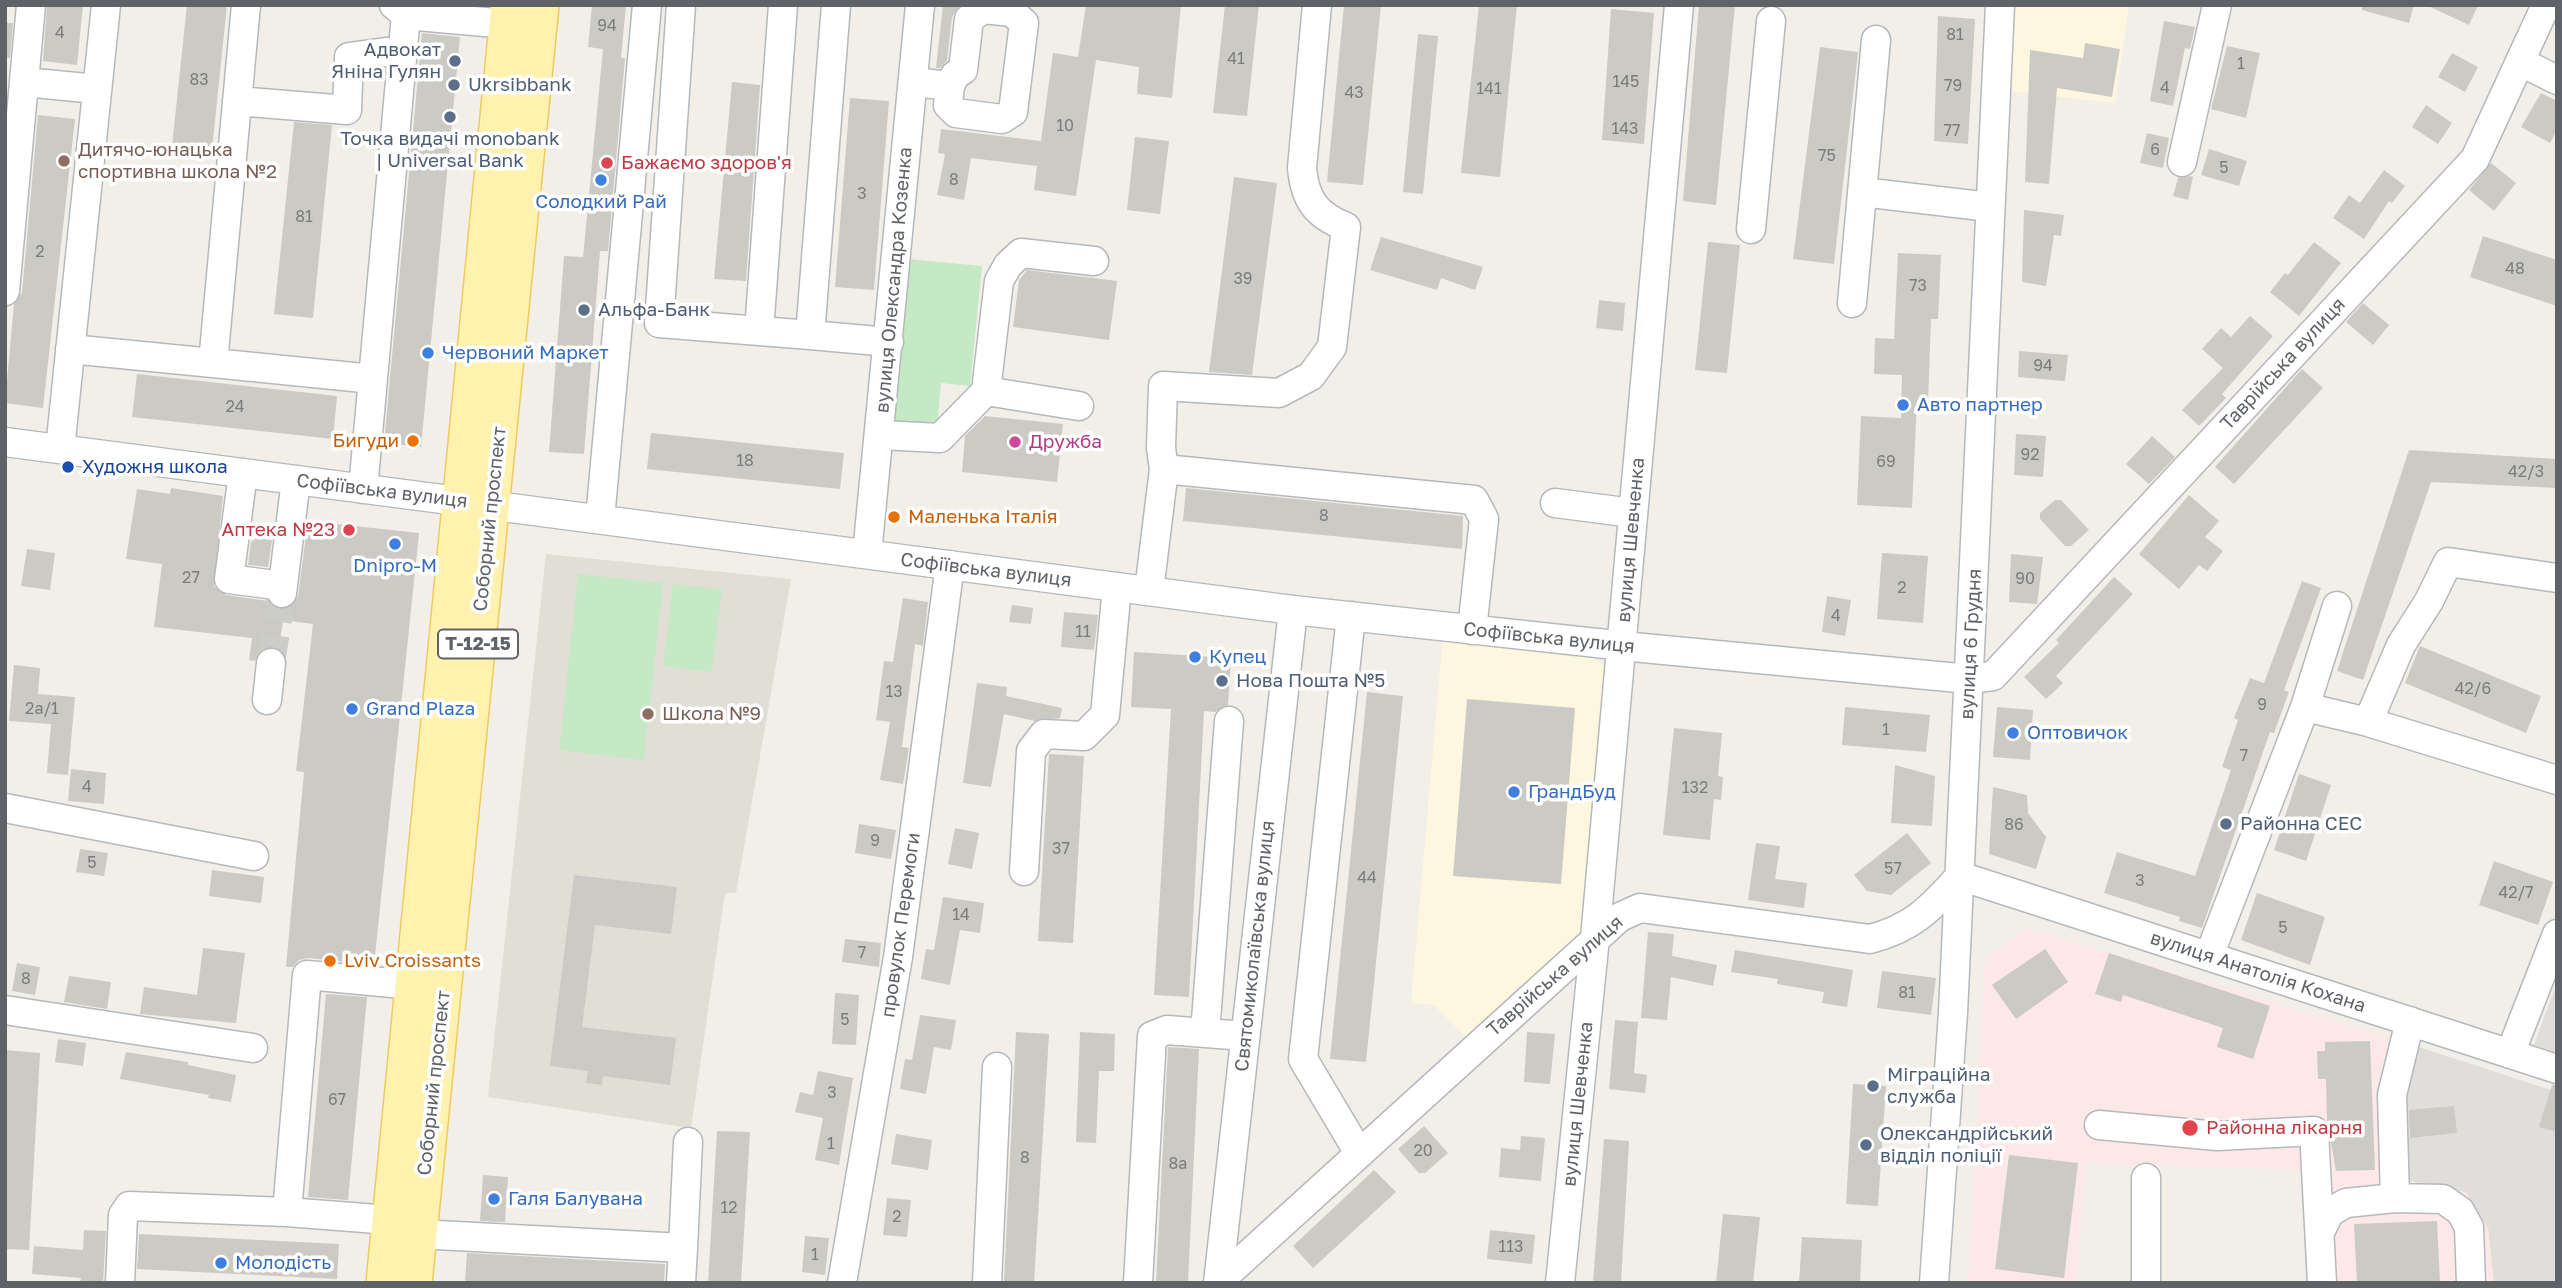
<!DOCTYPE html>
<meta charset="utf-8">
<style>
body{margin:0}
#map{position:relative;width:2562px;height:1288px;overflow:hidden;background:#f1efe8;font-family:"Golos Text",sans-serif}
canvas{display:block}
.frame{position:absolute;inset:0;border:7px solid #5f6368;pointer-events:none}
</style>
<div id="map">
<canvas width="2562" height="1288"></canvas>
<div class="frame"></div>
</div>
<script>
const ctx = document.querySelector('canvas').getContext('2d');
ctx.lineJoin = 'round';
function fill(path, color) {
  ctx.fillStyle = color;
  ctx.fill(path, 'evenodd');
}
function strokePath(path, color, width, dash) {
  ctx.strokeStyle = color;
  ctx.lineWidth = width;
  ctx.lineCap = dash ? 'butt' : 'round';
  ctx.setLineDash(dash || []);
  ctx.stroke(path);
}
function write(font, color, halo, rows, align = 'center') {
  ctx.font = font + ' "Golos Text",sans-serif';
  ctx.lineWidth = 7;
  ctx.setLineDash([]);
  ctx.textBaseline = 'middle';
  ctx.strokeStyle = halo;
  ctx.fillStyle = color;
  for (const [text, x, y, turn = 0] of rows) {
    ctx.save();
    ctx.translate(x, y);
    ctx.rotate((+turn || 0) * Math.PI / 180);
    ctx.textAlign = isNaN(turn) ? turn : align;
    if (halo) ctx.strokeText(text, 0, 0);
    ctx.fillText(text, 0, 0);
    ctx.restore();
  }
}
const commercial = new Path2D(`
 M2012,5H2129L2115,103L2009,91Z
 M1443,636L1584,651L1603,665L1606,685L1589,909L1580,935L1467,1038L1434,1005L1411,1003Z`);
const industrial = new Path2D(`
 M2557,982V1052L2534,1045Z
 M2416,1046L2557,1092V1283H2494L2488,1228L2410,1182L2402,1093Z`);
const education = new Path2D(`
 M546,554L791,579L736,893H725L691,1128L488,1097Z`);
const medical = new Path2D(`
 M2028,928L2416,1046L2402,1093L2410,1181L2466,1192L2488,1228L2494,1283H2311L2308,1170L2086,1163L2076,1283H1968L1985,958Z`);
const green = new Path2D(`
 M908,259L982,266L970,386L941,383L937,427L891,422Z
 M578,574L663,583L644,760L559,750Z
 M673,584L722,589L712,672L663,666Z`);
const building = new Path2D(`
 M47,5H83L77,65L43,61Z
 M187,5H227L211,159L171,155Z
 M592,5H626L621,58H625L608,251H600L584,454L549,452L564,256L583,257L603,49L588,47Z
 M943,5H960L952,17L947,60L940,68H936Z
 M1086,5H1181L1172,98L1137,94L1139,67L1096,60L1076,196L1034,190L1037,166L971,158L964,200L937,195L945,154L938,153L941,129L1041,141L1053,53L1078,57Z
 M1225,5H1259L1247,116L1213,113Z
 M1344,5H1381L1363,185L1327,182Z
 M1479,5H1517L1500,177L1461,173Z
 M1699,5H1735L1716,205L1683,201Z
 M2362,5H2414L2409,23L2362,10Z
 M2426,5H2478L2469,25Z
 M1611,9L1654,13L1644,144L1602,140Z
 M1938,16L1975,19L1968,144L1934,141Z
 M2164,21L2195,27L2190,49L2185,48L2173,106L2150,101Z
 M5,23H13L10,58L5,57Z
 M422,33L460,37L421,447L384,443Z
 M1418,34L1438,36L1423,194L1403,192Z
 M2085,43L2120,49L2112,97L2057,88L2049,184L2025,182L2030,50L2083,58Z
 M2227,46L2260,53L2246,118L2211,109Z
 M1820,47L1858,52L1834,264L1793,259Z
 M2452,53L2478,67L2465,92L2438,77Z
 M732,82L760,85L746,281L714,279Z
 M2541,93L2557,101V130L2550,143L2521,127Z
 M850,98L889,101L874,290L835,287Z
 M2426,105L2452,123L2438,144L2412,127Z
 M38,115L75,119L43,408L5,403L14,304L22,293Z
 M294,122L332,125L313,318L274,314Z
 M2147,133L2169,138L2163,168L2140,163Z
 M1135,137L1169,141L1160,214L1127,210Z
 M2209,149L2247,161L2239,186L2201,175Z
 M2491,163L2516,183L2494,211L2469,190Z
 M2384,170L2405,186L2392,203L2389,201L2364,239L2333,218L2349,195L2360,203Z
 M2190,176L2193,177L2188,200L2173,196L2178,178Z
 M1234,177L1277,183L1252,375L1209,372Z
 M2024,210L2064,215L2061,236L2054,235L2046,286L2022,282Z
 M2483,236L2557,260V306L2470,277Z
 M1381,237L1483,267L1475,290L1441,278L1437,290L1370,270Z
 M1708,242L1740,245L1727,373L1695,370Z
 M2314,242L2341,263L2299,316L2270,292L2285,273L2288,275Z
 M1898,253L1941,255L1938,319H1931L1928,402L1917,401L1912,508L1857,505L1861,416L1901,418L1902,375L1874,374L1875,338L1894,339Z
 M1027,270L1117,281L1109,340L1013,327L1019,280Z
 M1599,300L1625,303L1623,331L1596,328Z
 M2363,303L2389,325L2373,345L2346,322Z
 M2250,316L2273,336L2222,394L2226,398L2199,426L2182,410L2223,368L2202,349L2221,328L2231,337Z
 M2019,351L2068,355L2065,381L2018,377Z
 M2302,369L2323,388L2234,484L2215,467Z
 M137,374L337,396L333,439L132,417Z
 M985,416L1063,424L1057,482L962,472L965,436Z
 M651,433L844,453L840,489L647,469Z
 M2016,434L2046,436L2043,477L2014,475Z
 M2152,436L2175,457L2149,484L2126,464Z
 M2409,450L2557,459V488L2431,482L2363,680L2337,671Z
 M171,488L223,496L214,586L226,595L268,601L279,609L289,608L298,596L308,521L419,533L374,965L309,958L299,960L293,967H286L304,772L296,771L313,624L283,620L279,649L264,648L255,661L249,660L252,638L154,627L162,564L126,559L137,489L170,494Z
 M1186,488L1463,516L1462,549L1183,521Z
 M2189,495L2219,521L2205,537L2223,551L2207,571L2199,565L2179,589L2139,554Z
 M2055,500H2061L2089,530L2071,546H2065L2040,519V513Z
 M257,538L272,540L268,567L248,565L251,542Z
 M27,549L55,553L50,590L21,586Z
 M1882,553L1928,556L1923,623L1877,619Z
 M2011,554L2043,557L2037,604L2009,602Z
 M2114,577L2133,594L2056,676L2063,683L2046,699L2024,677L2059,643L2056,640Z
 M2302,581L2321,588L2284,690L2289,692L2274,733L2270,732L2202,928L2179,921L2180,917L2104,893L2117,852L2195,876L2231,770L2222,767L2238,720L2234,718L2250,678L2264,683Z
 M1827,596L1851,600L1845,636L1822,632Z
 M903,598L928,602L923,646L915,644L902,747L909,748L903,784L880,780L890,722L876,720L884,661L893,662Z
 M1012,605L1033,608L1031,624L1009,622Z
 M1064,612L1098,615L1094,650L1061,647Z
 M2420,646L2541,696L2526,733L2405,683Z
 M1134,652L1231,658L1228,705L1215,712L1204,711L1189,997L1154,995L1171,709L1131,707Z
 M14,665L40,668L38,694L75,697L68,775L47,773L51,724L9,721Z
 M977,683L1007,687L1006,696L1062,708L1060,718L1035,721L1004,714L991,787L963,783Z
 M1367,692L1403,696L1366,1062L1330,1059Z
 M1467,699L1575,708L1561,884L1453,876Z
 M1845,707L1930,715L1926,752L1842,745Z
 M1997,707L2033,710L2030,760L1993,757Z
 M1674,728L1722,733L1718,776L1723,777L1721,800L1714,799L1710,840L1663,835Z
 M1049,754L1084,756L1073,943L1038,941Z
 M1895,765L1935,776L1932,826L1891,823Z
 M71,769L106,773L104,804L68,801Z
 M2299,774L2331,785L2306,861L2274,850Z
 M1993,787L2027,795L2028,813L2046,837L2036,869L1989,854Z
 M859,824L896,830L891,859L855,853Z
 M955,828L979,833L972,869L948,864Z
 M1907,833L1931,863L1891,895L1867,891L1854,875Z
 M1756,843L1780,846L1775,879L1807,883L1804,908L1748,900Z
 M80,849L108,853L104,876L76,872Z
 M2494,861L2553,882L2538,925L2479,905Z
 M212,870L264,877L261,903L209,896Z
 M574,875L677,887L671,934L595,925L582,1027L676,1038L670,1085L603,1076L602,1085L586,1083L588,1071L550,1066Z
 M2257,893L2325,917L2310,965L2241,940Z
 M943,897L984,903L980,933L960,930L950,985L921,979L926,949L934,950Z
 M1648,932L1674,934L1672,956L1717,965L1713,986L1671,977L1667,1020L1641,1018Z
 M845,939L881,943L879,967L842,962Z
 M203,948L245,953L236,1023L140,1014L144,987L197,995Z
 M2045,949L2068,982L2016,1019L1992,985Z
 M1735,950L1853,970L1847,1007L1822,1003L1824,992L1777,984L1778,979L1731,972Z
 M2109,953L2270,1006L2253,1059L2217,1047L2223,1028L2123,995L2121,1002L2095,994Z
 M17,963L40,967L35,995L12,991Z
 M1882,971L1936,978L1931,1015L1877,1008Z
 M69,976L111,982L107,1009L64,1002Z
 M835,993L859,995L856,1045L832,1044Z
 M326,994L367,997L348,1200L308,1197Z
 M920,1015L956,1020L951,1050L934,1047L926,1094L900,1089L905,1059L912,1060Z
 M1615,1020L1638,1022L1634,1073L1647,1075L1645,1093L1609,1089Z
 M1016,1032L1049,1034L1034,1283H1004Z
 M1080,1032L1115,1034L1114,1071H1099L1096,1143L1076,1142Z
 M1527,1032L1555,1034L1550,1084L1524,1082Z
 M58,1039L86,1043L83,1066L55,1062Z
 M2370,1041L2375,1170L2336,1171L2327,1121L2326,1079H2318L2317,1051H2325V1042Z
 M1168,1047L1199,1049L1188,1283H1156Z
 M5,1050L40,1053L29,1250L5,1249Z
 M126,1052L188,1062V1065L236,1075L231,1102L208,1098L209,1095L120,1079Z
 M818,1071L853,1078L839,1165L815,1160L823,1118L795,1112L800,1092L813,1095Z
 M1853,1084L1886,1086L1878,1206L1846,1204Z
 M2552,1085H2557V1132L2539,1127Z
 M2454,1106L2457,1133L2410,1138L2409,1110Z
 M1424,1126L1448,1153L1425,1173H1419L1398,1149Z
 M717,1131L750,1132L741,1283H708Z
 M896,1134L932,1140L928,1170L891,1164Z
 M1521,1136L1545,1138L1541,1181L1499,1177L1501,1148L1520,1150Z
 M1604,1139L1629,1141L1621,1283H1593Z
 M2009,1155L2078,1163L2064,1278L1995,1269Z
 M1374,1170L1396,1192L1313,1268L1293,1246Z
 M483,1175L508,1177L505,1222L480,1221Z
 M887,1198L911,1200L907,1237L883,1235Z
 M1723,1214L1760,1217L1753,1283H1716Z
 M2437,1221L2440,1283H2357L2354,1224Z
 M84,1230L106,1231L103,1283H80L81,1278L32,1274L34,1246L83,1250Z
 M1490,1230L1535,1235L1532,1264L1487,1259Z
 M139,1234L339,1244L337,1279L137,1269Z
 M805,1236L829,1238L825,1275L802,1272Z
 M1802,1237L1862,1240L1860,1283H1799Z
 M467,1253L665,1264L664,1283L465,1281Z`);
const minorTunnel = new Path2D(`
 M271,663L282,593`);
const minor = new Path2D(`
 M681,5L659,323L810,335L836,5
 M406,15L507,24
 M2521,62L2557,80
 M24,82L97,89
 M913,82L950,86L948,105L956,113L1002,119L1013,112L1024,23L1012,12L983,9L969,19L963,70L955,75L950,86
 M237,101L347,110L349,57L386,52L402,54
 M2182,162L2217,5
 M1862,192L1990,207
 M1751,229L1771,21
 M5,291L31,5
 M1852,303L1876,40
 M759,331L783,5
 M810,335L889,342
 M70,349L213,363L246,5
 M213,363L373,379
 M986,391L1079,406
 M880,435L940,438L986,391L999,281L1008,265L1021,253L1094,261
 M5,442L1293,610L1643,648L1969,679L1993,676L2475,159L2546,5
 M60,449L106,5
 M1164,469L1474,500L1484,519L1472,630
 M243,473L229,579L283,586
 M363,489L406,15L394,5
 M1555,503L1633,513
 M600,519L647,5
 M867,554L920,5
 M1149,591L1164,469L1161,448L1163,386L1279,393L1311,376L1332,347L1346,227C1316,215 1305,200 1302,168L1317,5
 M282,593L296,480
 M1351,616L1303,1059L1359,1153
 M267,700L271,663
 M2305,707L2368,722L2557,780
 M2368,722L2401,645L2429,601L2448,562L2557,578
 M5,808L254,856
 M1024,871L1031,751L1044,734L1084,736L1105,715L1117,587
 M1960,876L2557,1069
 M2209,956L2305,707L2337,606
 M5,1010L253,1048
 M1205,1033L1229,721
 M2510,1054L2557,934
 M2099,1125L2217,1136L2314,1131L2322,1283
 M2395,1198L2392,1095L2410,1021
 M390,1220L287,1212L307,975L413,985
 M2320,1232L2330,1212L2346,1203L2395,1198L2443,1199L2460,1211L2469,1227L2471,1283
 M418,1234L683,1248L681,1283
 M683,1248L688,1142
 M1218,1282L1620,917L1640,908L1870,939C1913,928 1931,908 1960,876
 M120,1283L123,1215L129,1206L287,1212
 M842,1283L898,957L950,565
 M987,1283L997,1067
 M1138,1283L1152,1036L1167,1030L1245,1036
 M1218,1283L1293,610
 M1560,1283L1595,938L1679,5
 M1934,1283L1953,1013L2000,5
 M2146,1283V1178`);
const major = new Path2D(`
 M384,1283L509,5
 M414,1283L541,5`);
const markers = [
 [455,61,7,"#5c6f8a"],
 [454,85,7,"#5c6f8a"],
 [450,117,7,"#5c6f8a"],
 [64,161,7,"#8d6e63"],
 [607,163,7,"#e0444e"],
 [601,180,7,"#3f7fe0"],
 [584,310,7,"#5c6f8a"],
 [428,353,7,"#3f7fe0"],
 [1903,405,7,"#3f7fe0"],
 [413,441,7,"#e8710a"],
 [1015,442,7,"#d1479c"],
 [68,467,7,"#1a4fb4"],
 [894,517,7,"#e8710a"],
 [349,530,7,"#e0444e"],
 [395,544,7,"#3f7fe0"],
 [1195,657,7,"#3f7fe0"],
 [1222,681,7,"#5c6f8a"],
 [352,709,7,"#3f7fe0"],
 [648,714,7,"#8d6e63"],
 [2013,733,7,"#3f7fe0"],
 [1514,792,7,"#3f7fe0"],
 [2226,824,7,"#5c6f8a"],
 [330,961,7,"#e8710a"],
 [1873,1086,7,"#5c6f8a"],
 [2190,1128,9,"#e0444e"],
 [1866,1145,7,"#5c6f8a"],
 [494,1199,7,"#3f7fe0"],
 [221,1263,7,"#3f7fe0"]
];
const numberNames = [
 ["94",607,26],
 ["4",60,33],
 ["81",1955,35],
 ["41",1236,59],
 ["1",2241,64],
 ["83",199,80],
 ["145",1626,82],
 ["79",1953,86],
 ["4",2165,88],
 ["141",1489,89],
 ["43",1354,93],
 ["10",1065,126],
 ["143",1625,129],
 ["77",1952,131],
 ["6",2155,150],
 ["75",1827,156],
 ["5",2224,168],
 ["8",954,180],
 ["3",862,194],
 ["81",304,217],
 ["2",40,252],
 ["48",2515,269],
 ["39",1243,279],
 ["73",1918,286],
 ["94",2043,366],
 ["24",235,407],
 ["92",2030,455],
 ["18",745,461],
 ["69",1886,462],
 ["42/3",2526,472],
 ["8",1324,516],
 ["27",191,578],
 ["90",2025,579],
 ["2",1902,588],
 ["4",1836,616],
 ["11",1083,632],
 ["42/6",2473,689],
 ["13",894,692],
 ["9",2262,705],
 ["2а/1",42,709],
 ["1",1886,730],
 ["7",2244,756],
 ["4",87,787],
 ["132",1695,788],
 ["86",2014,825],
 ["9",875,841],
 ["37",1061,849],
 ["5",92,863],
 ["57",1893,869],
 ["44",1367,878],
 ["3",2140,881],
 ["42/7",2516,893],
 ["14",961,915],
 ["5",2283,928],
 ["7",862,953],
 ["8",26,979],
 ["81",1907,993],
 ["5",845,1020],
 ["3",832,1093],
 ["67",337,1100],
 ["1",831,1144],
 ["20",1423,1151],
 ["8",1025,1158],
 ["8а",1178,1164],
 ["12",729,1208],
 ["2",897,1217],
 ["113",1511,1247],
 ["1",815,1255]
];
const shields = [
 [478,644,80]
];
const shieldNames = [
 ["Т-12-15",478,644]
];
const serviceNames = [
 ["Адвокат",441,50,"right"],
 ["Яніна Гулян",441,72,"right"],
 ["Ukrsibbank",468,85],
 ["Точка видачі monobank",450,139,"center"],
 ["| Universal Bank",450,161,"center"],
 ["Альфа-Банк",598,310],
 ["Нова Пошта №5",1236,681],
 ["Районна СЕС",2240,824],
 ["Міграційна",1887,1075],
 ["служба",1887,1097],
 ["Олександрійський",1880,1134],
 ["відділ поліції",1880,1156]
];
const educationNames = [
 ["Дитячо-юнацька",78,150],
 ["спортивна школа №2",78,172],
 ["Школа №9",662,714]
];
const healthNames = [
 ["Бажаємо здоров'я",621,163],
 ["Аптека №23",335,530,"right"],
 ["Районна лікарня",2206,1128]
];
const shopNames = [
 ["Солодкий Рай",601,202,"center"],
 ["Червоний Маркет",442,353],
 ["Авто партнер",1917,405],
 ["Dnipro-M",395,566,"center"],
 ["Купец",1209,657],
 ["Grand Plaza",366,709],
 ["Оптовичок",2027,733],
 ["ГрандБуд",1528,792],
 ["Галя Балувана",508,1199],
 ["Молодість",235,1263]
];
const streetNames = [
 ["вулиця Олександра Козенка",894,280,-85],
 ["Таврійська вулиця",2283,364,-47],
 ["Софіївська вулиця",382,491,7],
 ["Соборний проспект",490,519,-84],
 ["вулиця Шевченка",1631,540,-85],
 ["Софіївська вулиця",986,570,7],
 ["Софіївська вулиця",1549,638,6],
 ["вулиця 6 Грудня",1971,644,-87],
 ["провулок Перемоги",901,925,-82],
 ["Святомиколаївська вулиця",1255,946,-84],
 ["вулиця Анатолія Кохана",2258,972,18],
 ["Таврійська вулиця",1555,976,-41],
 ["Соборний проспект",434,1083,-84],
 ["вулиця Шевченка",1578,1104,-84]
];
const foodNames = [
 ["Бигуди",399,441,"right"],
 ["Маленька Італія",908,517],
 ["Lviv Croissants",344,961]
];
const hotelNames = [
 ["Дружба",1029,442]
];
const transitNames = [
 ["Художня школа",82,467]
];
fill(commercial, '#fef7e0');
fill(industrial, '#e0deda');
fill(education, '#e1ded6');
fill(medical, '#fce8e6');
fill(green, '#c5e8c5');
fill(building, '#cccac5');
strokePath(minorTunnel, '#ccccc8', 28, [28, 14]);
strokePath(minor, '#b5b8bc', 31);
strokePath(major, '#f2c960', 38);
strokePath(minor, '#fff', 28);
strokePath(major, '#fff2af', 35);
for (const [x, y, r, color] of markers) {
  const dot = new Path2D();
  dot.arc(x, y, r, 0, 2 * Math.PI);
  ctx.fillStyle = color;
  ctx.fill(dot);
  strokePath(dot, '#fff', 2.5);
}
write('16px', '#7a7d7f', null, numberNames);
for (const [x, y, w] of shields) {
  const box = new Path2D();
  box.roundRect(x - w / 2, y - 14.5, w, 29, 5);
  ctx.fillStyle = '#fff';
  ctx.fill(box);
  strokePath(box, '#5f6368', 2);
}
write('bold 18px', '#5f6368', null, shieldNames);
write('19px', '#4e5e75', '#fff', serviceNames, 'left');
write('19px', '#785e54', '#fff', educationNames, 'left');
write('19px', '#be3a42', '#fff', healthNames, 'left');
write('19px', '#366cbe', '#fff', shopNames, 'left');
write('19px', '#5f6368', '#fff', streetNames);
write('19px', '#c56008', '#fff', foodNames, 'left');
write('19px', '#b23c85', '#fff', hotelNames, 'left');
write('19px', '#164399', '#fff', transitNames, 'left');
</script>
